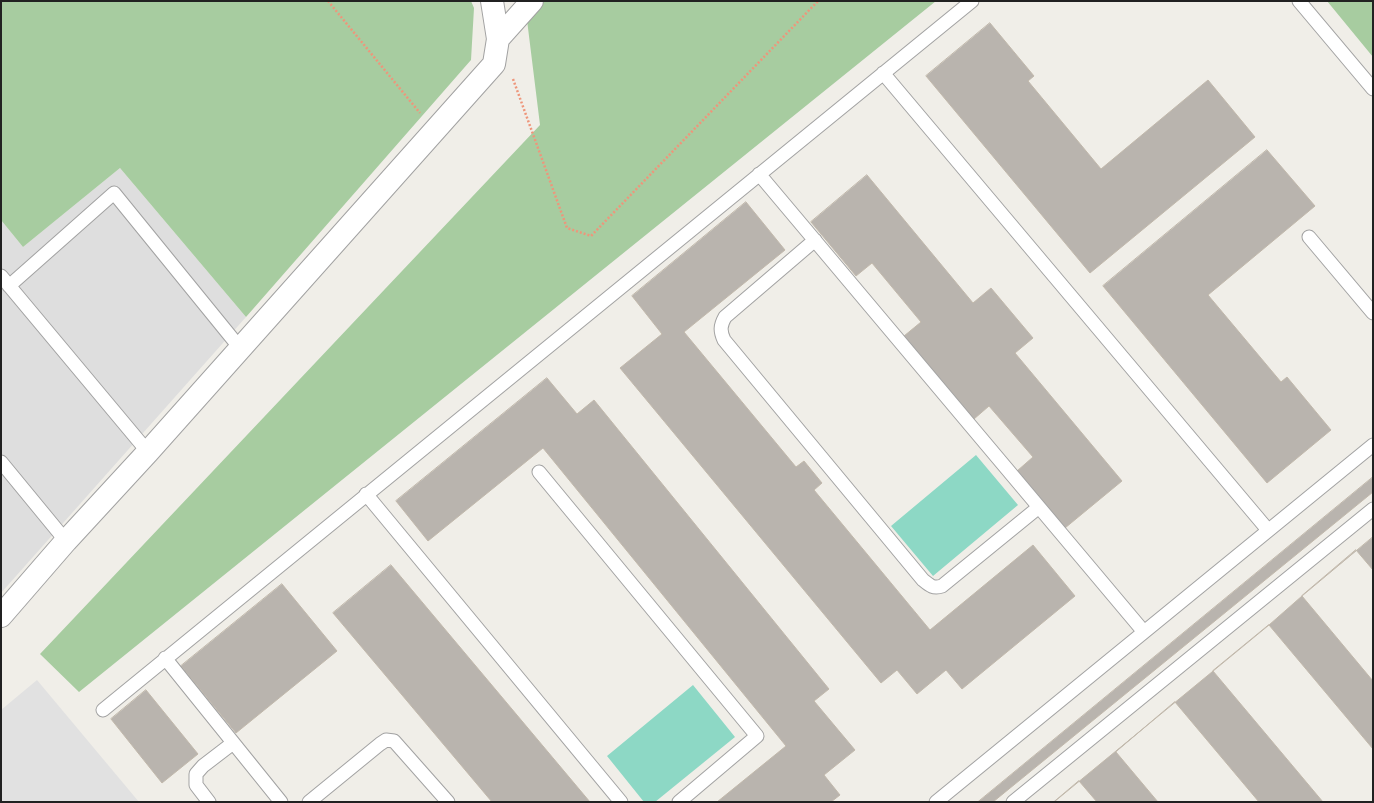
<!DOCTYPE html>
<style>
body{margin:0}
#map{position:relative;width:1374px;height:803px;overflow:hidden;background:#f0eee8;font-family:"Sofia Sans Condensed",sans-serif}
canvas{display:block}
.frame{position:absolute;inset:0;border:2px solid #212121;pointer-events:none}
</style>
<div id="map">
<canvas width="1374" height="803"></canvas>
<div class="frame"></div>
</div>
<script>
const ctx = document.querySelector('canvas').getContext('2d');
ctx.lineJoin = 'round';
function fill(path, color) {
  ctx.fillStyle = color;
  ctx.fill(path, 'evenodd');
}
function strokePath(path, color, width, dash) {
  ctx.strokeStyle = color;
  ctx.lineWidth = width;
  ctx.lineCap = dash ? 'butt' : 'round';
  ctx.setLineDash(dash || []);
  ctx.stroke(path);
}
const residential = new Path2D(`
 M120,168L246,317L1,593V220L23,247Z`);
const forest = new Path2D(`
 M1,1H471L474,8L471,60L246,317L120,168L23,247L1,220Z
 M521,1H936L79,692L40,654L540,125L527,20Z
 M1327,1H1373V57Z`);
const pitch = new Path2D(`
 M976,455L1018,505L933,576L891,526Z
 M693,685L735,737L655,802H644L607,756Z`);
const parking = new Path2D(`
 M37,680L139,802H1V710Z`);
const building = new Path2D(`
 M990,23L1034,76L1028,81L1101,169L1208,80L1255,137L1090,273L926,76Z
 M1267,150L1315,206L1208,295L1281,382L1287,377L1331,430L1267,483L1103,286Z
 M867,175L973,303L991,288L1033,338L1015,353L1122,481L1065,528L1017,471L1033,457L989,406L974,419L904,336L921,322L872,263L856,276L811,222Z
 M746,202L785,250L684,332L796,467L804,461L822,483L814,490L930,630L1033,545L1075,596L962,689L946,670L917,694L897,670L881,683L620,368L662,334L632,296Z
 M547,378L577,414L594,400L829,689L814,701L855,750L824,775L840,795L831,802H717L786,746L543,448L428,541L396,501Z
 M1373,477V492L993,802H978Z
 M1373,537V802H1054L1269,625L1302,596Z
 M1356,550L1373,570V681L1302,596Z
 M391,565L590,802H492L333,613Z
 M282,584L337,651L236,733L181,666Z
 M1269,625L1373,749V802H1323L1213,671Z
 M146,690L198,754L162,783L111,719Z
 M1175,702L1259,802H1158L1116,752Z
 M1079,781L1097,802H1054Z`);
const path = new Path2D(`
 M328,1L420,113
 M513,79L567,228L591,236L818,1`);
const service = new Path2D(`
 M1299,1L1373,89
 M883,73L1268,530
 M759,174L1144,632
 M1309,237L1373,313
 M815,240L725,317C720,326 720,331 724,340L923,580C929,585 933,589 942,586L1039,507
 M1,276L148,452
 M9,286L114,193L240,348
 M1,462L66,541
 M539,472L757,736L679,802
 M366,494L621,802
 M165,658L281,802
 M103,710L972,1
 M209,802L196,785V774L203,766L233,743
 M309,802L380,744L386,740L394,741L448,802
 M936,802L1373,445
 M1013,802L1373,509`);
const minor = new Path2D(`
 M492,1L498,39
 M1,616L66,541L148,452L494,64L498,39L532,1`);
fill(residential, '#dedede');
fill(forest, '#a7cca0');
fill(pitch, '#8dd8c5');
fill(parking, '#e1e1e1');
fill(building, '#b9b4ae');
strokePath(building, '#c1b8ab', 1);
strokePath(service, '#a2a2a2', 15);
strokePath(minor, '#a2a2a2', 24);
strokePath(path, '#ee967b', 2.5, [2, 2]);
strokePath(service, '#fff', 13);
strokePath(minor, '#fff', 22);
</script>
